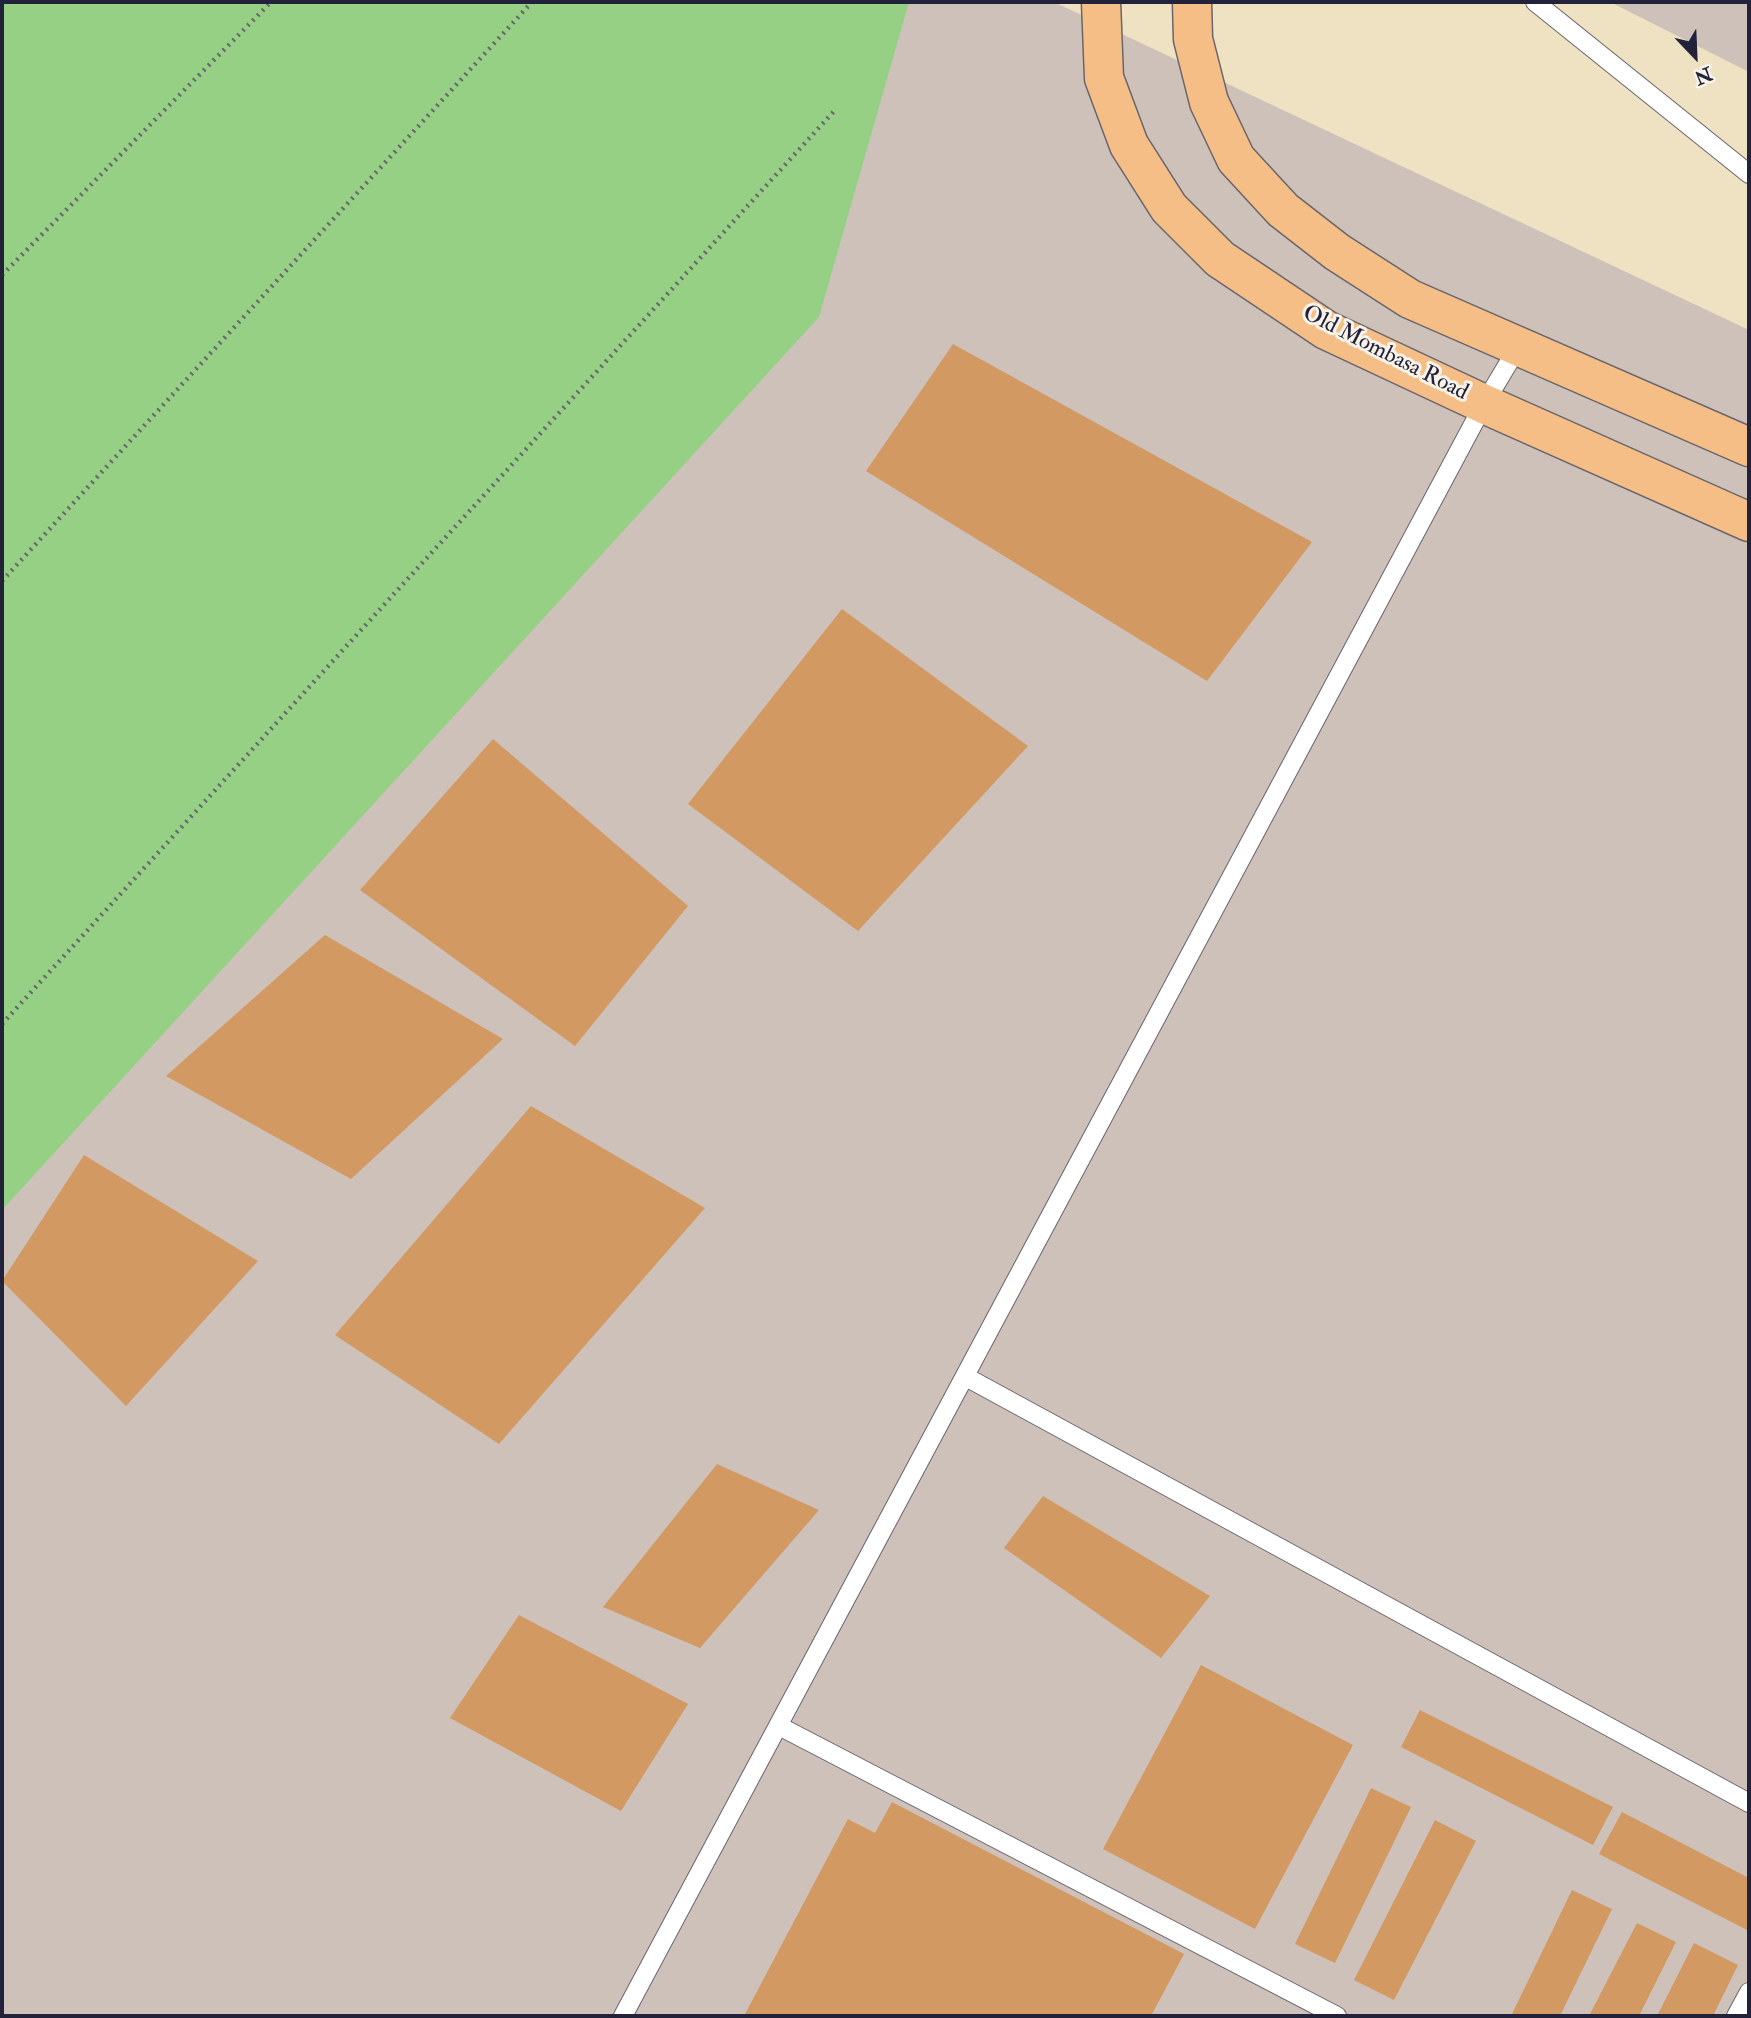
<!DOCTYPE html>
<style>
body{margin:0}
#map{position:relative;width:1751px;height:2018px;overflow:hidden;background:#eee2c3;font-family:"IM FELL Double Pica",serif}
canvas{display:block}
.frame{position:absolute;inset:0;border:4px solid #22223b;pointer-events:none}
.north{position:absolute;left:1660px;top:21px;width:70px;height:70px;-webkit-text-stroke:5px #f7f3e8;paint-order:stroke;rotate:157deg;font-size:19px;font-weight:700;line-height:28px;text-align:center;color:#22223b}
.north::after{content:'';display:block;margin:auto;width:24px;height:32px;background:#22223b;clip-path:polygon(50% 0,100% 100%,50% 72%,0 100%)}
</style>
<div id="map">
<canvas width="1751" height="2018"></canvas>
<div class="frame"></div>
<div class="north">N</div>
</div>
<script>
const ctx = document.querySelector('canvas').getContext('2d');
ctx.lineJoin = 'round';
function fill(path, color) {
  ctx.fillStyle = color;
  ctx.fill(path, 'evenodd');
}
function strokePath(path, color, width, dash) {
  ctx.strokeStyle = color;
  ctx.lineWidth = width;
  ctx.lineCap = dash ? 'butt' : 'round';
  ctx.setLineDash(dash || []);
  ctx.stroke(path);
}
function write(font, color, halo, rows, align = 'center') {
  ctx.font = font + ' "IM FELL Double Pica",serif';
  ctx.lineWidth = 6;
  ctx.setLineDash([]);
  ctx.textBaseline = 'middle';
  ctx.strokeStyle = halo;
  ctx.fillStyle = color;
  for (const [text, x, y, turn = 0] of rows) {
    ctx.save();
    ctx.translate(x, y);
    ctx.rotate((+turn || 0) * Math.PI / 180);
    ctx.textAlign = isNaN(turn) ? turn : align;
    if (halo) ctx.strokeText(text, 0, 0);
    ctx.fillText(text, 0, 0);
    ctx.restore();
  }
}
const industrial = new Path2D(`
 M2,2H1054L1749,330V2016H2Z
 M1610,2H1749V72Z`);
const green = new Path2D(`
 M2,2H909L819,317L2,1210Z`);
const building = new Path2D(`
 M953,344L1312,542L1207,681L866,471Z
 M842,609L1028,746L858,931L688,804Z
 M493,739L688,906L575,1046L360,890Z
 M325,935L503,1039L351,1179L166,1076Z
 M531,1106L705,1208L499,1444L335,1335Z
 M84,1155L258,1261L126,1406L2,1281Z
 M717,1464L819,1510L700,1648L603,1607Z
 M1043,1496L1210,1596L1161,1658L1004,1548Z
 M519,1615L688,1704L621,1811L450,1718Z
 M1201,1665L1353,1745L1255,1929L1103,1849Z
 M1420,1710L1613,1807L1593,1845L1401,1747Z
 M1371,1788L1411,1807L1335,1963L1295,1944Z
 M892,1802L1184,1954L1151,2016H744L848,1819L875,1833Z
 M1622,1812L1749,1878V1931L1599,1854Z
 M1435,1820L1476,1841L1394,2000L1354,1980Z
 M1572,1890L1612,1909L1560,2016H1511Z
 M1637,1923L1676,1942L1639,2016H1589Z
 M1694,1943L1738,1965L1713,2016H1657Z`);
const path = new Path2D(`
 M2,275L271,2
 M2,581L532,2
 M2,1024L836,109`);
const service = new Path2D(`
 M1535,2L1749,174
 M966,1377L1749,1803
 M779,1726L1337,2016
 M623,2016L1484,404L1518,347
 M1736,2016L1749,1992`);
const primary = new Path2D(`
 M1101,2L1104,78L1129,145L1169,208L1220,259L1326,330L1484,404L1749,522
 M1192,2L1193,39L1209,102L1236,159L1283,210L1337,252L1410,299L1749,447`);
const streetNames = [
 ["Old Mombasa Road",1385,354,27]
];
fill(industrial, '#cec1ba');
fill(green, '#95d085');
fill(building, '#d29a62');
strokePath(service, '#69656b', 20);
strokePath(primary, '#69656b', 41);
strokePath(path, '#69656b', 4.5, [2, 5]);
strokePath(service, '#fff', 18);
strokePath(primary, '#f5be86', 38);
write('23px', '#22223b', '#f7f3e8', streetNames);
</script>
